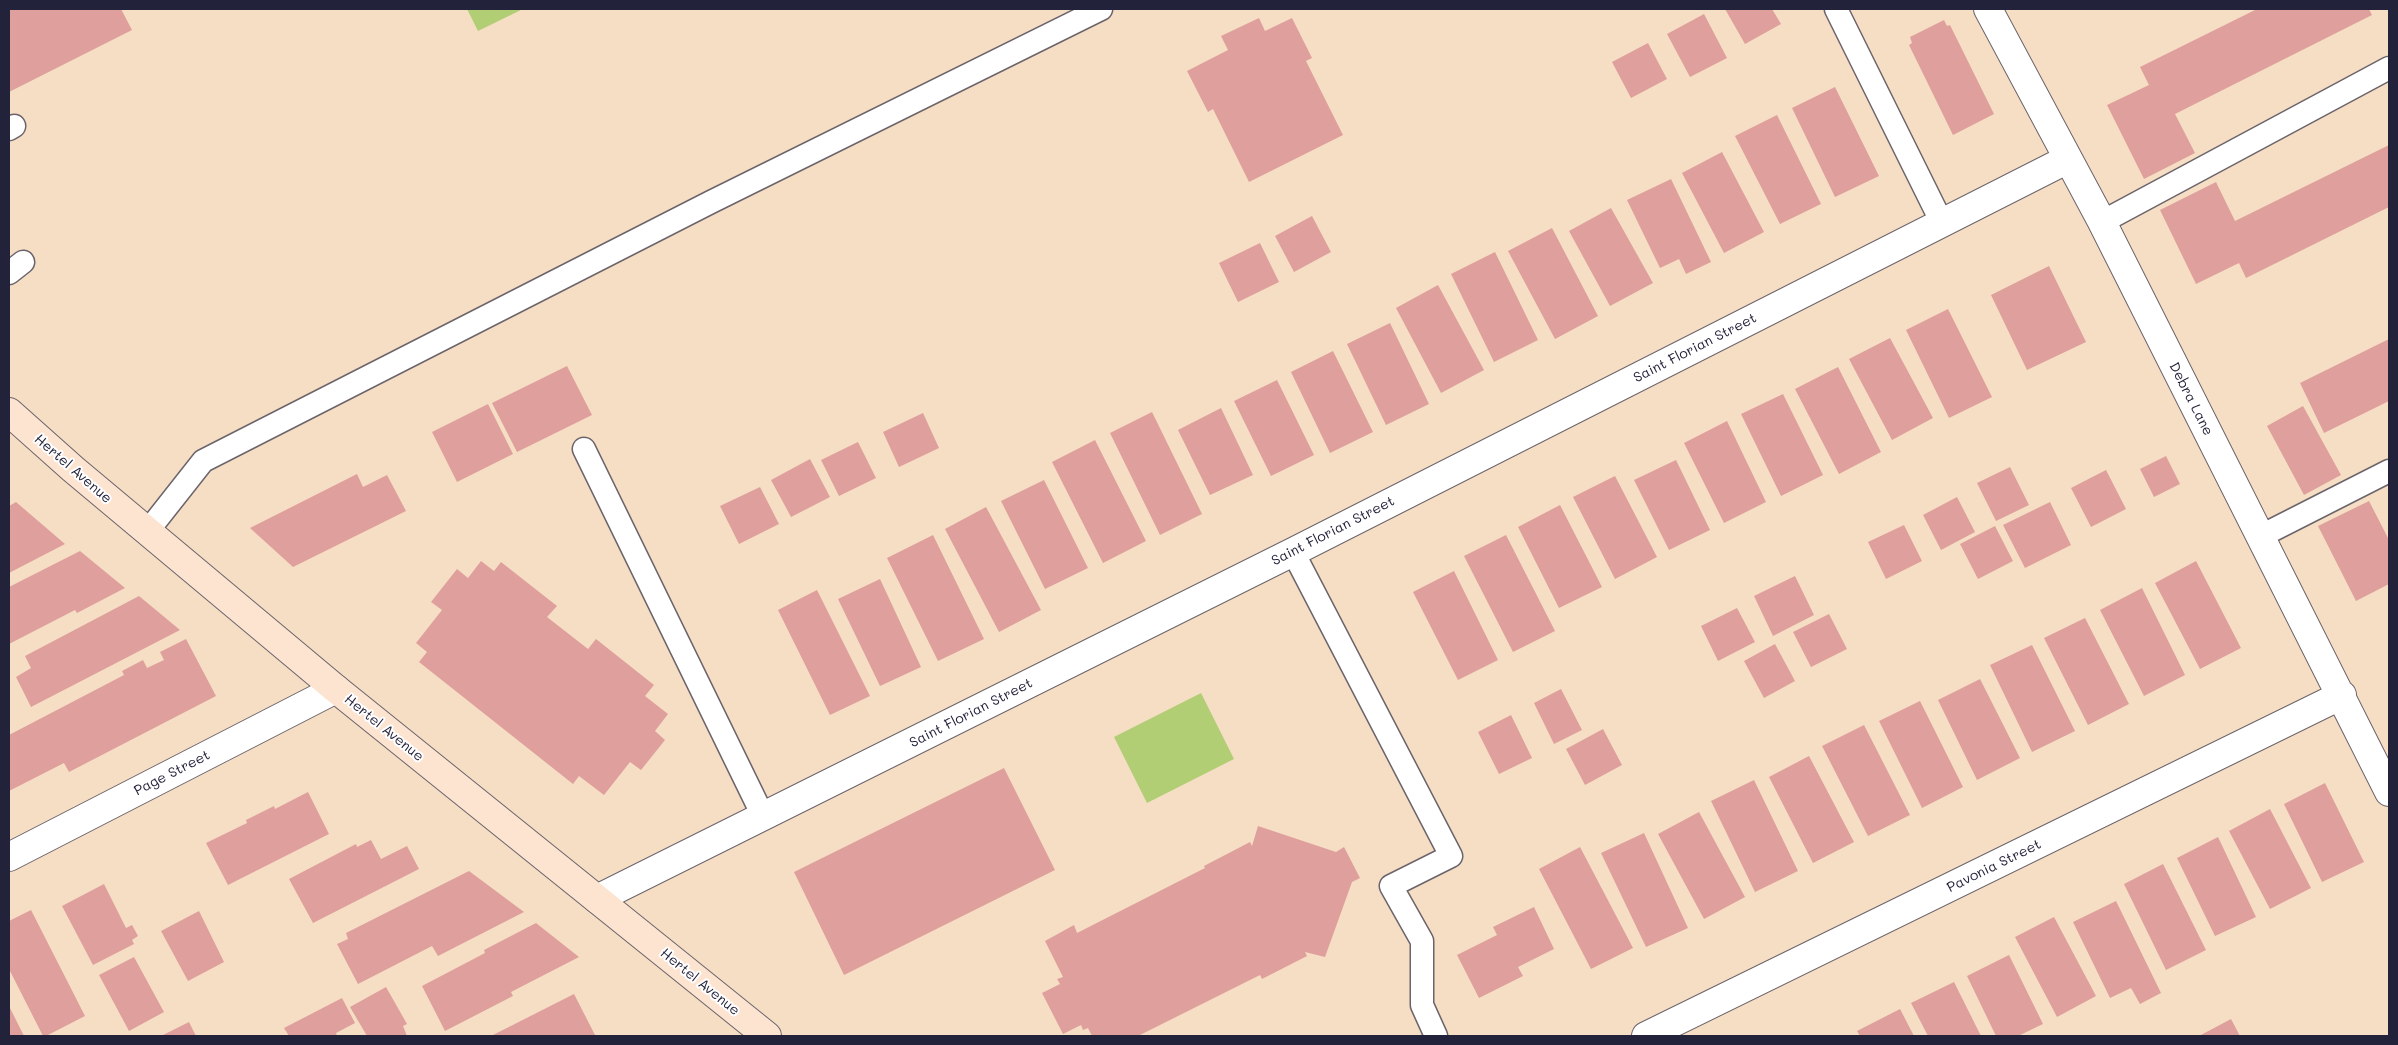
<!DOCTYPE html>
<style>
body{margin:0}
#map{position:relative;width:2398px;height:1045px;overflow:hidden;background:#f5dec4;font-family:Mali,sans-serif}
canvas{display:block}
.frame{position:absolute;inset:0;border:10px solid #22223b;pointer-events:none}
</style>
<div id="map">
<canvas width="2398" height="1045"></canvas>
<div class="frame"></div>
</div>
<script>
const ctx = document.querySelector('canvas').getContext('2d');
ctx.lineJoin = 'round';
function fill(path, color) {
  ctx.fillStyle = color;
  ctx.fill(path, 'evenodd');
}
function strokePath(path, color, width, dash) {
  ctx.strokeStyle = color;
  ctx.lineWidth = width;
  ctx.lineCap = dash ? 'butt' : 'round';
  ctx.setLineDash(dash || []);
  ctx.stroke(path);
}
function write(font, color, halo, rows, align = 'center') {
  ctx.font = font + ' Mali,sans-serif';
  ctx.lineWidth = 4;
  ctx.setLineDash([]);
  ctx.textBaseline = 'middle';
  ctx.strokeStyle = halo;
  ctx.fillStyle = color;
  for (const [text, x, y, turn = 0] of rows) {
    ctx.save();
    ctx.translate(x, y);
    ctx.rotate((+turn || 0) * Math.PI / 180);
    ctx.textAlign = isNaN(turn) ? turn : align;
    if (halo) ctx.strokeText(text, 0, 0);
    ctx.fillText(text, 0, 0);
    ctx.restore();
  }
}
const green = new Path2D(`
 M467,9H523L478,31Z
 M1201,693L1234,759L1147,803L1114,737Z`);
const building = new Path2D(`
 M9,9H121L132,30L9,92Z
 M1725,9H1772L1781,24L1745,44Z
 M2257,9H2369L2372,15L2175,114L2195,153L2144,179L2107,105L2149,85L2140,67Z
 M1704,14L1727,58L1690,77L1667,34Z
 M1259,18L1265,31L1292,18L1312,58L1306,61L1343,135L1249,182L1213,109L1208,112L1187,71L1228,50L1221,36Z
 M1944,20L1947,26L1950,25L1994,114L1953,135L1909,45L1912,43L1910,37Z
 M1648,43L1667,79L1631,98L1612,62Z
 M1835,87L1879,176L1835,197L1792,108Z
 M1777,115L1821,204L1780,224L1735,136Z
 M2389,145V207L2246,278L2239,263L2196,284L2160,210L2216,182L2235,221Z
 M1722,152L1764,232L1724,253L1682,173Z
 M1671,179L1711,262L1686,274L1679,259L1660,268L1627,200Z
 M1611,208L1653,283L1610,306L1569,231Z
 M1312,216L1331,252L1294,272L1275,236Z
 M1552,228L1598,316L1555,339L1508,251Z
 M1260,243L1279,282L1238,302L1219,263Z
 M1495,252L1538,340L1494,362L1451,274Z
 M2049,266L2086,342L2027,370L1991,295Z
 M1438,285L1484,370L1441,393L1396,308Z
 M1948,309L1992,397L1949,418L1906,330Z
 M1390,323L1429,404L1386,425L1347,344Z
 M1890,338L1933,418L1892,440L1849,359Z
 M2389,339V401L2324,433L2300,383Z
 M1333,351L1373,432L1330,453L1291,372Z
 M567,366L592,415L517,452L492,403Z
 M1838,367L1881,452L1839,474L1795,389Z
 M1277,380L1314,455L1271,476L1234,401Z
 M1783,394L1823,475L1781,496L1741,414Z
 M488,404L513,454L457,482L432,432Z
 M2303,406L2341,475L2304,495L2267,426Z
 M1221,408L1253,475L1210,495L1178,430Z
 M1152,412L1202,514L1160,535L1110,433Z
 M923,413L939,448L899,467L883,432Z
 M1727,421L1766,502L1724,523L1684,443Z
 M1095,440L1146,541L1103,563L1052,462Z
 M858,442L876,478L839,496L821,460Z
 M2166,456L2180,484L2154,497L2140,469Z
 M810,459L830,497L791,517L771,480Z
 M1676,460L1710,530L1669,550L1634,480Z
 M2010,467L2029,505L1996,521L1977,483Z
 M2106,470L2126,509L2091,527L2071,488Z
 M357,474L363,487L387,475L406,511L293,567L250,528Z
 M1615,476L1657,557L1615,579L1573,497Z
 M1044,480L1088,568L1045,589L1001,501Z
 M760,487L779,524L739,544L720,506Z
 M1957,497L1975,532L1941,550L1923,515Z
 M2369,501L2389,540V584L2356,601L2318,526Z
 M16,502L65,544L9,573V506Z
 M2050,502L2071,545L2025,568L2003,525Z
 M1560,505L1602,587L1559,608L1518,527Z
 M986,507L1041,610L999,632L945,529Z
 M1904,525L1922,561L1886,579L1868,542Z
 M1995,526L2013,561L1978,579L1960,544Z
 M933,535L984,639L938,661L887,558Z
 M1506,535L1555,631L1513,652L1464,556Z
 M80,551L125,588L77,613L75,610L9,644V587Z
 M481,561L494,571L501,562L557,606L547,617L588,649L596,639L654,685L645,696L668,714L655,731L665,740L641,770L630,762L604,795L579,776L573,784L419,662L427,652L416,643L442,610L431,602L457,569L468,578Z
 M2196,561L2241,648L2200,669L2155,583Z
 M1454,571L1498,660L1458,680L1413,592Z
 M1795,576L1814,615L1773,636L1754,596Z
 M880,579L921,667L880,686L838,599Z
 M2142,588L2185,675L2144,696L2100,610Z
 M817,590L870,696L830,715L778,610Z
 M139,596L180,630L31,707L16,677L31,668L25,656Z
 M1737,608L1755,642L1718,661L1701,626Z
 M1829,614L1847,649L1811,667L1793,632Z
 M2085,618L2129,704L2088,725L2044,638Z
 M186,639L216,696L69,772L64,763L9,791V735L124,675L122,671L143,660L147,668L164,660L160,652Z
 M1775,644L1795,681L1764,698L1744,661Z
 M2032,645L2075,731L2032,752L1990,665Z
 M1980,679L2020,758L1977,780L1938,700Z
 M1561,689L1582,730L1554,744L1534,703Z
 M1920,701L1963,787L1922,808L1879,721Z
 M1511,715L1532,758L1499,774L1478,732Z
 M1864,725L1910,815L1868,836L1822,746Z
 M1603,729L1622,765L1585,785L1566,749Z
 M1809,756L1854,842L1813,863L1769,777Z
 M1004,768L1055,870L844,975L794,872Z
 M1754,780L1798,871L1755,892L1711,801Z
 M2325,783L2364,862L2322,882L2284,804Z
 M308,792L329,834L228,885L206,843L247,823L246,820L274,806L275,809Z
 M2270,809L2311,888L2270,909L2229,831Z
 M1699,812L1745,897L1704,919L1658,834Z
 M1258,826L1336,852L1344,847L1360,878L1352,882L1325,957L1305,952L1307,956L1262,979L1260,975L1138,1036H1092L1088,1028L1083,1030L1081,1025L1063,1034L1042,993L1060,984L1057,979L1063,977L1045,941L1074,925L1077,933L1205,868L1204,866L1250,842L1252,846Z
 M1644,833L1688,928L1646,947L1601,853Z
 M2218,837L2256,917L2215,936L2177,858Z
 M371,840L381,859L407,846L419,869L313,923L289,879L356,844L357,847Z
 M1580,847L1633,948L1591,969L1539,869Z
 M2163,864L2206,950L2166,970L2124,884Z
 M469,871L524,912L438,956L432,946L358,984L337,944L348,939L346,933Z
 M104,884L126,928L132,925L138,936L132,940L134,944L93,965L62,906Z
 M2116,901L2161,993L2140,1004L2131,988L2110,998L2073,922Z
 M1534,907L1554,949L1518,967L1523,976L1479,998L1457,955L1497,935L1493,927Z
 M31,910L85,1016L46,1036H43L9,969V921Z
 M199,911L224,962L188,981L161,931Z
 M2054,917L2096,996L2057,1017L2015,937Z
 M536,923L579,957L511,992L513,996L445,1031L422,986L485,953L484,950Z
 M2009,955L2043,1024L2018,1036H1996L1967,976Z
 M134,957L164,1012L129,1031L99,975Z
 M1954,982L1981,1036H1928L1911,1003Z
 M386,987L407,1024L403,1026L407,1036H367L350,1007Z
 M574,994L595,1035L491,1036Z
 M342,998L355,1023L336,1033L337,1036H289L284,1028Z
 M9,1006L24,1036H9Z
 M1900,1009L1914,1036H1860L1857,1031Z
 M2231,1019L2240,1036H2199Z
 M189,1022L196,1036H161Z`);
const lane = new Path2D(`
 M1836,9L1942,223
 M9,129L14,126
 M2102,222L2389,68
 M9,273L23,262
 M584,449L763,816
 M147,532L203,461L711,202L1101,9
 M2261,536L2389,471
 M1293,552L1451,856L1391,886L1422,941V1005L1436,1036`);
const street = new Path2D(`
 M1988,9L2102,222L2389,792
 M9,857L336,689
 M597,899L1293,552L2068,159
 M1646,1036L2342,695`);
const secondary = new Path2D(`
 M9,412L73,469L336,689L767,1036`);
const streetNames = [
 ["Saint Florian Street",1695,348,-27],
 ["Debra Lane",2191,399,63],
 ["Hertel Avenue",73,469,41],
 ["Saint Florian Street",1333,531,-27],
 ["Saint Florian Street",971,713,-27],
 ["Hertel Avenue",384,728,39],
 ["Page Street",172,773,-27],
 ["Pavonia Street",1994,866,-26],
 ["Hertel Avenue",700,982,39]
];
fill(green, '#b2ce74');
fill(building, '#df9f9d');
strokePath(lane, '#6c646b', 25);
strokePath(street, '#6c646b', 30);
strokePath(secondary, '#6c646b', 30);
strokePath(lane, '#fff', 22);
strokePath(street, '#fff', 28);
strokePath(secondary, '#fde4d0', 28);
write('14px', '#22223b', '#fff', streetNames);
</script>
